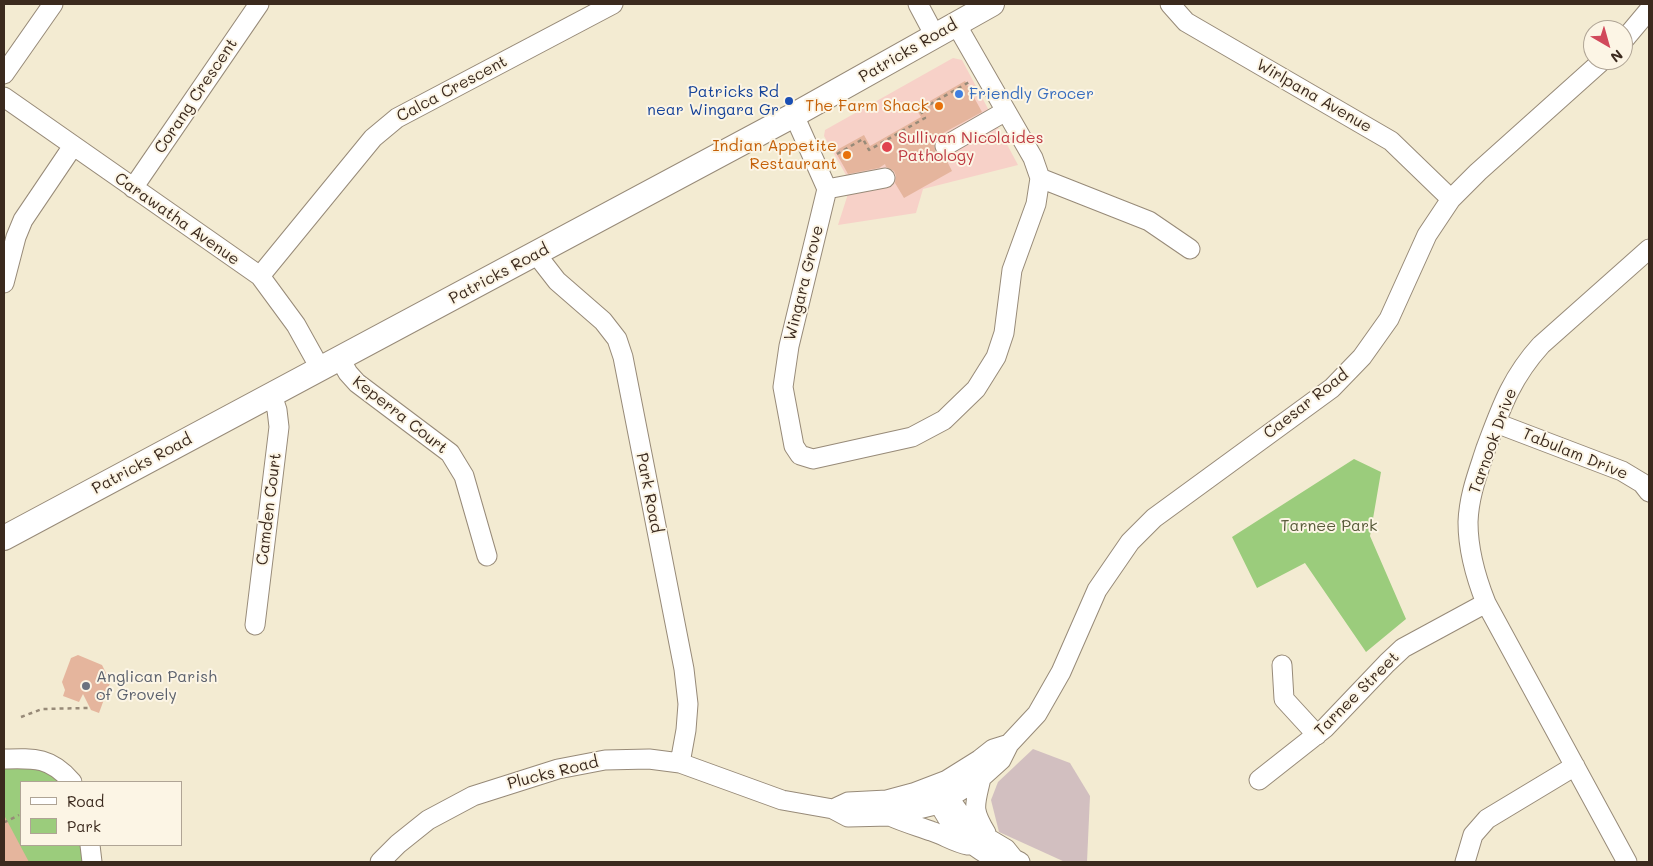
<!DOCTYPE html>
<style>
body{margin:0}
#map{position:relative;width:1653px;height:866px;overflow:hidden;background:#f3ebd2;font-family:Mali,sans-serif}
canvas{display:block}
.frame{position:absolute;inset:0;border:5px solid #3b2a1e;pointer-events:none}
.legend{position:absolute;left:20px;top:781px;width:162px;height:65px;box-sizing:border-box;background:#fcf5e5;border:1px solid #afa495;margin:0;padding:6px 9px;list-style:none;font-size:15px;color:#3b2a1e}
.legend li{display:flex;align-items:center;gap:10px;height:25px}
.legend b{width:25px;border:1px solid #afa495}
.north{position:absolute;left:1583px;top:20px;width:50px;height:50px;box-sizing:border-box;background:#fcf5e5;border:1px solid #afa495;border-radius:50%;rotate:142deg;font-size:14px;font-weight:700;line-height:20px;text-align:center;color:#3b2a1e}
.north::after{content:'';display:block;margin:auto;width:18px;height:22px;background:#d1495b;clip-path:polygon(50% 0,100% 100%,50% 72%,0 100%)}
</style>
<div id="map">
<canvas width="1653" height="866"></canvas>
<div class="frame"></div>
<ul class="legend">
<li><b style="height:6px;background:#fff"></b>Road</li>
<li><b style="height:14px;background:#9bcc7c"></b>Park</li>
</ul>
<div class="north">N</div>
</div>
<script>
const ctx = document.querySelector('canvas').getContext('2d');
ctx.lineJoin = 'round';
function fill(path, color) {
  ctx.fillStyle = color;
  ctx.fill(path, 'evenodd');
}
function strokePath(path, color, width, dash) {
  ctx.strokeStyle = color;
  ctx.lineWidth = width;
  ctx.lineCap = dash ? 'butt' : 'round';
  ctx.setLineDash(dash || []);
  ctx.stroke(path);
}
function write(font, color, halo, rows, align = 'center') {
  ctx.font = font + ' Mali,sans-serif';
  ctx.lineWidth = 4;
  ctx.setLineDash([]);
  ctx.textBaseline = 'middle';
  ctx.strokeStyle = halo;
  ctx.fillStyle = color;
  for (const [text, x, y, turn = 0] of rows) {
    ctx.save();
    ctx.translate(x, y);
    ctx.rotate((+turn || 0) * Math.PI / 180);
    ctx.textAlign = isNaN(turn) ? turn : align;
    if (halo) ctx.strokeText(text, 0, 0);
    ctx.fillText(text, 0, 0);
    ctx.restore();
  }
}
const built = new Path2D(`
 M953,58L962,60L1018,165L923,189L916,213L838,225L847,197L846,175L824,136L825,130Z`);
const industrial = new Path2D(`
 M1033,749L1070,763L1090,796L1087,862H1065L999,832L991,800L998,782Z`);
const green = new Path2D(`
 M1354,459L1381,472L1370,536L1406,619L1366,652L1305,563L1257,588L1232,537Z
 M22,765L46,770L62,782H21V845H82L84,862H4V766Z`);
const building = new Path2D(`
 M965,81L982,112L934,138L935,151L939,155L945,157L952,171L904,198L895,183L896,176L894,171L886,167L885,164L879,168L848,174L835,151L864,135L870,146L921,117L916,109Z
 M78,655L102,665L106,673L111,675L108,682L110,683L99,713L91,710L83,694L79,702L63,696L65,690L62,682L71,658Z
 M4,815L22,849L29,862H4Z`);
const path = new Path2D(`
 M837,154L863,139L869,150L925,118L920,110L971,81
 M21,717L42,709L88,708
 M4,821L5,822L19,815`);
const minor = new Path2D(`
 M918,4L935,36
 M1170,4L1186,22L1391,141L1451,199
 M1623,41L1649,10
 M4,74L53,4
 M4,97L260,276L296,325L321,370
 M794,115L827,189L789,346L783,387L794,446L800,455L813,459L912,437L944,420L976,389L996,357L1004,333L1012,270L1036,204L1040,178L1033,158L956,24
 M945,146L1006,111
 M1040,178L1149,221L1190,249
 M133,188L259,4
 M827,189L885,178
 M536,254L557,281L603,321L617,339L623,357L684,669L688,704L686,730L680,763
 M260,276L373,138L397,118L613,4
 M4,283L16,237L23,220L73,146
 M340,359L348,373L357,383L450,453L464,476L487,556
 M1496,423L1622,471L1642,483L1649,492
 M255,625L279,427L277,410L272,395
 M1282,665L1284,699L1317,735
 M4,759C34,758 51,757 72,782
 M981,778C975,806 971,808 986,833
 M1259,780L1325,728L1387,663L1403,648L1486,603
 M934,794C952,831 963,841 998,861L1014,859
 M951,801L969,826L979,833L1006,849L1014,859L1020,862
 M833,809L848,802L887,800L913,793L947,780L979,760L993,749L1009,744
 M890,816C903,822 917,826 931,831C944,835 955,843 968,845
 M90,845L92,862
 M380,862L398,844L428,820L473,796L558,769L605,760L649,759L680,763L782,800L833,809L848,817L890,816L939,804L981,778L1001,760L1009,744L1037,714L1061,672L1097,590L1130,542L1154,518L1332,388L1362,357L1389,319L1427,235L1451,199L1478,172L1603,60
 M1465,862L1473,835L1487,819L1575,766
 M1627,862L1486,603C1476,578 1468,549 1468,522C1469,495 1478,473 1486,448C1501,408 1511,378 1541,345L1649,249`);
const major = new Path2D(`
 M4,538L794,115L992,4`);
const markers = [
 [959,94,5,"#3f7fe0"],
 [789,101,5,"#1a4fb4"],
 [939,106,5,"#e8710a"],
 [887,147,6,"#e0444e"],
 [847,155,5,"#e8710a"],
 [86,686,5,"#6b7280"]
];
const streetNames = [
 ["Patricks Road",908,51,-30],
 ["Calca Crescent",452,89,-28],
 ["Corang Crescent",196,96,-56],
 ["Wirlpana Avenue",1314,96,30],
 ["Carawatha Avenue",177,219,35],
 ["Patricks Road",499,274,-28],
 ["Wingara Grove",804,283,-76],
 ["Caesar Road",1306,404,-38],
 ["Keperra Court",400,415,38],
 ["Tarnook Drive",1493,441,-70],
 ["Tabulam Drive",1575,454,22],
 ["Patricks Road",142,464,-28],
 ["Park Road",649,493,79],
 ["Camden Court",269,509,-83],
 ["Tarnee Street",1357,694,-45],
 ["Plucks Road",553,773,-14]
];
const transitNames = [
 ["Patricks Rd",779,92],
 ["near Wingara Gr",779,110]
];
const shopNames = [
 ["Friendly Grocer",969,94]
];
const foodNames = [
 ["The Farm Shack",929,106],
 ["Indian Appetite",837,146],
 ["Restaurant",837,164]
];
const healthNames = [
 ["Sullivan Nicolaides",898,138],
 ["Pathology",898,156]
];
const parkNames = [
 ["Tarnee Park",1329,526]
];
const worshipNames = [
 ["Anglican Parish",96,677],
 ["of Grovely",96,695]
];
fill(built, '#f7d1c8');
fill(industrial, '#d2bfc0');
fill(green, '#9bcc7c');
fill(building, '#e5b59d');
strokePath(minor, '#978a78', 21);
strokePath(major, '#978a78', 26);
strokePath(path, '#978a78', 2.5, [4, 4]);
strokePath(minor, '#fff', 19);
strokePath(major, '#fff', 24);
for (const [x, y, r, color] of markers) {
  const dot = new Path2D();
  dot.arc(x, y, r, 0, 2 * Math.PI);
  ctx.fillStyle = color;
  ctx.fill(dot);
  strokePath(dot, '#fcf5e5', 2);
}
write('16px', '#3b2a1e', '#fcf5e5', streetNames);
write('16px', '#164399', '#fcf5e5', transitNames, 'right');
write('16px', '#366cbe', '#fcf5e5', shopNames, 'left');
write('16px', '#c56008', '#fcf5e5', foodNames, 'right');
write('16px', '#be3a42', '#fcf5e5', healthNames, 'left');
write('16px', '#585b3a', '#fcf5e5', parkNames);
write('16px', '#5b616d', '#fcf5e5', worshipNames, 'left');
</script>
